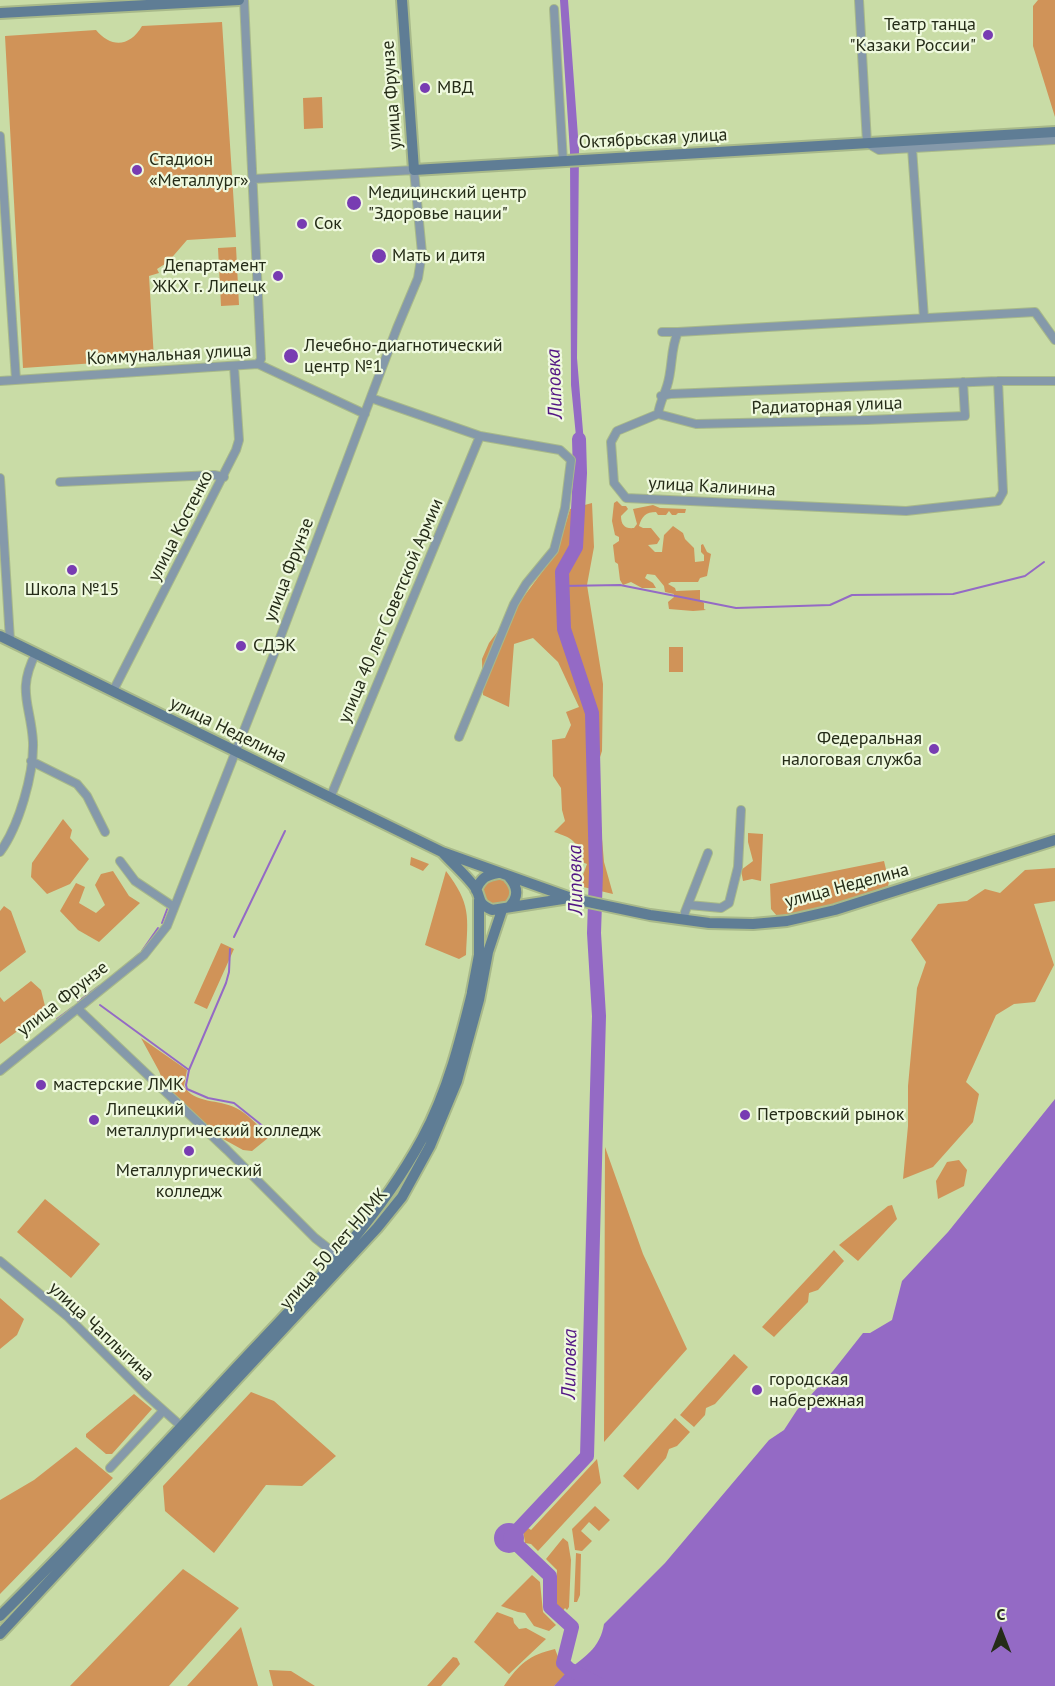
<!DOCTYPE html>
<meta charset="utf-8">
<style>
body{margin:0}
#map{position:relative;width:1055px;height:1686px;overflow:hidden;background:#c9dca6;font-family:"PT Sans",sans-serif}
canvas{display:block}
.north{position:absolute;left:971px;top:1602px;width:60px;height:60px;-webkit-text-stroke:4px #eff9de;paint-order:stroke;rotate:0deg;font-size:16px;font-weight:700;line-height:24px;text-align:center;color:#252c18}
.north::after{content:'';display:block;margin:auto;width:21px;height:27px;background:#252c18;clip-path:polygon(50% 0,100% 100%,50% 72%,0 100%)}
</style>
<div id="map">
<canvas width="1055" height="1686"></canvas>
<div class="north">С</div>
</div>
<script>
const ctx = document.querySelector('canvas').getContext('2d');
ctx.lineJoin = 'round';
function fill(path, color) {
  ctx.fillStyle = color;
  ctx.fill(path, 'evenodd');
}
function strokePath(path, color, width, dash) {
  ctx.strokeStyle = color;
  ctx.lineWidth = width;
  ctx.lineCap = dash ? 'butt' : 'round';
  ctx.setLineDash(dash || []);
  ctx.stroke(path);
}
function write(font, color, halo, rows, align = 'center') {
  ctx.font = font + ' "PT Sans",sans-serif';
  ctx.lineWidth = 4.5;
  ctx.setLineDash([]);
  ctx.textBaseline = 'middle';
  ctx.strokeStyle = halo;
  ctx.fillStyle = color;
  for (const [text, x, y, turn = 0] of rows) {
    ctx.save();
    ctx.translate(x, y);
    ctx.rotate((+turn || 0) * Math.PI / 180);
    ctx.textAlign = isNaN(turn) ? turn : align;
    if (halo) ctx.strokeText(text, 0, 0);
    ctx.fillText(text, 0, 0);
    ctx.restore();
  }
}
const green = new Path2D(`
 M1038,0H1055V117L1033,46V6Z
 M222,22L236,237L187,240L168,262L157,269L159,273L149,276L154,359L23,368L5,36L96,30C111,48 130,47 142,26Z
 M322,97L323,128L304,129L303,98Z
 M236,247L239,305L221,306L218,248Z
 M617,501L622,506H626L628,509L621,516C621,525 625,529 634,528L637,524L633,509L653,505L660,508L686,509L685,513H678L676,515H672L669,511L666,515H658L656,512C646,512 642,516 639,526L643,528H651L660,539L657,544L648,545L655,552H662L664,535L673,526L683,533L685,539L694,548L695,562L704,561V555L701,552V545L703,544L707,552L711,554L707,576L700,578L698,582H671L668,584L675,588L676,591L700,590V600L704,603V609L706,610L693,611L669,609L668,602L674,597V594L665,592L664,586L655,575L647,574L645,578L653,583L656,588H642L631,582L623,585L620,580L618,564L615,562L613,545L619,541V537L615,535L612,521L614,503Z
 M592,503L594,547L587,585L603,684L602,751L588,794L590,800L591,823L601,827L604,862L613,894L579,886L587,864L579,861C579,841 572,838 554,832L565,821L562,810L561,788L553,776L552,740L565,738L571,725L566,712L579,707L558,662L533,638L514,644L509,707L483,695L482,659L489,643L557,552L570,509Z
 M669,647H683V672H669Z
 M63,819L72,830L70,838L89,859L70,884L47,894L31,877L32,863Z
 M748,833L763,834L761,881L752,879L743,881L741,870L753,861L748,842Z
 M411,857L429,864L423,871L410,865Z
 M884,861L889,882L888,886L820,909L777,916L771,909L770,884Z
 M1055,868V901L1034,904L1054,965L1035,1002L1014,1004L996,1015L966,1082L979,1094L973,1122L933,1167L903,1179L908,1126V1086L917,988L926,962L911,940L938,904L967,901L985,889L1000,893L1025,870Z
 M113,871L129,896L140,903L99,942L78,930L60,911L76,883L85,887L79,903L96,913L105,905L95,885L101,874Z
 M446,871C471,904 468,916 466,955L459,959L425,945Z
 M491,878H506L513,895L504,906L488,904C481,893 481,887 491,878Z
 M4,906L11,911L26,952L0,972V911Z
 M221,943L234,949L207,1009L194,1003Z
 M31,981L41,990L46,1010L0,1044V997L4,1002Z
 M141,1038L187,1070L184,1086C194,1104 219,1099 236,1108C247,1113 257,1125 266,1133L268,1138L252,1151L243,1150L216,1135L166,1089L159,1071Z
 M605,1147L643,1254L687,1349L604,1442Z
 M959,1160L967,1170L964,1186L938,1199L936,1181L947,1162Z
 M45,1199L100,1244L71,1278L17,1232Z
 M892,1205L897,1219L858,1261L839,1245L888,1206Z
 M834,1250L844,1261L818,1290L809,1293L808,1302L774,1337L762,1327Z
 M0,1298L24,1319L17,1335L0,1349Z
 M734,1354L748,1367L715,1404L706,1408L705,1415L694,1427L680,1415Z
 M251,1392L274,1401L336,1456L302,1486L266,1485L214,1553L165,1511L163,1486Z
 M134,1394L152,1409L112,1454H106L86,1437V1434Z
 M675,1418L690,1432L677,1446L669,1449L666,1458L638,1490L623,1476Z
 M76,1447L113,1478L0,1594V1500L34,1480Z
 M597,1459L601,1483L538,1551L531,1544L525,1543L523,1529L525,1526L531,1530Z
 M595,1506L610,1520L599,1531L589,1522L581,1531L592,1541L582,1551L575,1550L572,1529Z
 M563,1538L568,1542L571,1560L569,1607L567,1610L565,1608L562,1612L555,1604L557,1570L546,1559Z
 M576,1553L581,1554L580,1595L577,1602H574Z
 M183,1569L239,1608L169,1686H70Z
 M532,1575L540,1582L543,1612L556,1625L549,1631L534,1626L525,1613L518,1612L501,1606Z
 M497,1612L513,1618L514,1623L519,1629L526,1628L546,1639L509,1674L474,1642Z
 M241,1627L258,1686H187Z
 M555,1649L565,1675L554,1686H504C519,1664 529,1655 555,1649Z
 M453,1657L457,1658L460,1664L441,1686H427Z
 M269,1670L291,1671L315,1686H273Z`);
const water = new Path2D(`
 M560,0H568L579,150L577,358L585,456L578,457L571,385L570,152Z
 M1055,1099V1686H554C560,1680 565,1673 571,1668C588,1654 600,1647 604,1624L665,1563L769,1440L784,1430L797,1410L833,1371L863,1333H870L892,1320L902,1281L948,1232Z
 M494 1538a15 15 0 1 1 30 0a15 15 0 1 1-30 0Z`);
const stream = new Path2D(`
 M562,586L620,585L736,608L830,605L852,595L953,594L1025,576L1044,562
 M162,923L168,907
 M234,937L285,831
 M230,949L229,972L226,983L189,1070L186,1085L187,1089L208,1098L234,1103L269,1131
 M142,951L158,928
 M132,960L139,954
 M78,1002L99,986
 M100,1005L189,1070
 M57,1019L73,1007`);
const river = new Path2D(`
 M579,439L580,473L576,547L562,572L564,629L592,713L596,872L594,933L599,1016L587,1456L510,1538L550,1576V1607L572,1627L563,1663L569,1669L602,1686`);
const street = new Path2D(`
 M244,0L261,359L258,364
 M859,0L867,143L879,150L1055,140
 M554,9L563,161
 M0,136L16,380
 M912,148L924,318
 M662,332H678C670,349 673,368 667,386C664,396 660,402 658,414L617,431L611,442L614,483L626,498L906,511L998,501L1003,492L998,381
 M678,332L1035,312L1055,340
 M0,381L258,364L365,414
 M661,396L670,394L998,381H1055
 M371,398L480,436L560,450L571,460L565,508L554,550L526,584L514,604L459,737
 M658,414L696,424L867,420L965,416L963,382
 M0,478L10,640
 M60,482L214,475L224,477
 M113,691L236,450L239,440L234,366
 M31,761L77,784L87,796L105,832
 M330,798L480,436
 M0,852C19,826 34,774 33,742C31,705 16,691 36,653
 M120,861L135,881L174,907
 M689,905L721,908L729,903L738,867L741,810
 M684,920L685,912L708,853
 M78,1009L227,1150L315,1238L338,1256
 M0,1071L144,955L167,926L274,654L397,328L418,278L422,253L414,170L253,179
 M0,1261L68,1317L144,1393L181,1426
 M110,1468L163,1411`);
const secondary = new Path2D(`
 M402,0L414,170L1055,132
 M0,13L239,0
 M0,636L442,852L574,899L650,915L709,923L753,924L787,921L835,910L1055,840
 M443,853C452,863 469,878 476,889C482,901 477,903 492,910L569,898
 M509,877C518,887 519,897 509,907
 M476,890C481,878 486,875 498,873
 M472,992L479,955V900
 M0,1616C80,1537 157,1453 234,1370C301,1298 374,1227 422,1139C448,1091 461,1038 474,985
 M0,1634L377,1228L402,1197L430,1146L457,1081L479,1000L488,952L502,910`);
const markers = [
 [988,35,6,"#783cb2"],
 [425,88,6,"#783cb2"],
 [137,170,6,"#783cb2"],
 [354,203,8,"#783cb2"],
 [302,224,6,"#783cb2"],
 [379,256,8,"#783cb2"],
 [278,276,6,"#783cb2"],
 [291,356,8,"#783cb2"],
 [72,570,6,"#783cb2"],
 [241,646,6,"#783cb2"],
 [934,749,6,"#783cb2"],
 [41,1085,6,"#783cb2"],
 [745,1115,6,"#783cb2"],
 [94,1120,6,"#783cb2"],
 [189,1151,6,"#783cb2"],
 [757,1390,6,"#783cb2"]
];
const poiNames = [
 ["Театр танца",976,25,"right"],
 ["\"Казаки России\"",976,46,"right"],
 ["МВД",437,88],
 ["Стадион",149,160],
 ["«Металлург»",149,181],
 ["Медицинский центр",368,193],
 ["\"Здоровье нации\"",368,214],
 ["Сок",314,224],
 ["Мать и дитя",392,256],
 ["Департамент",266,266,"right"],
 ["ЖКХ г. Липецк",266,287,"right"],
 ["Лечебно-диагнотический",304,346],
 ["центр №1",304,367],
 ["Школа №15",72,590,"center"],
 ["СДЭК",253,646],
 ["Федеральная",922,739,"right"],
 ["налоговая служба",922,760,"right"],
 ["мастерские ЛМК",53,1085],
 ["Липецкий",106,1110],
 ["металлургический колледж",106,1131],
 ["Петровский рынок",757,1115],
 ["Металлургический",189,1171,"center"],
 ["колледж",189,1192,"center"],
 ["городская",769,1380],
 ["набережная",769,1401]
];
const streetNames = [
 ["улица Фрунзе",392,95,-94],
 ["Октябрьская улица",653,139,-3],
 ["Коммунальная улица",169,355,-3],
 ["Радиаторная улица",827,406,-2],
 ["улица Калинина",712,487,3],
 ["улица Костенко",181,526,-63],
 ["улица Фрунзе",289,570,-69],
 ["улица 40 лет Советской Армии",391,611,-67],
 ["улица Неделина",228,730,26],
 ["улица Неделина",847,886,-15],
 ["улица Фрунзе",63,999,-38],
 ["улица 50 лет НЛМК",334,1249,-49],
 ["улица Чаплыгина",101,1332,43]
];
const waterNames = [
 ["Липовка",555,384,-92],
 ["Липовка",576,880,-91],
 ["Липовка",570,1364,-89]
];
fill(green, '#d09358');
fill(water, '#946ac5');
strokePath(stream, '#946ac5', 2);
strokePath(river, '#946ac5', 14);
strokePath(street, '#a8b98a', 10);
strokePath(secondary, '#a8b98a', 14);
strokePath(street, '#8599aa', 8);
strokePath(secondary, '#5f7d95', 10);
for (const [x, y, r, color] of markers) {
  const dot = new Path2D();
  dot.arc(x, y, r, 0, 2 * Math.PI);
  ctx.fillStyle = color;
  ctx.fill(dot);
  strokePath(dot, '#eff9de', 2);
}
write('18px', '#252c18', '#eff9de', poiNames, 'left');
write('18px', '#252c18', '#eff9de', streetNames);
write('italic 20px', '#531684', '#eff9de', waterNames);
</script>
